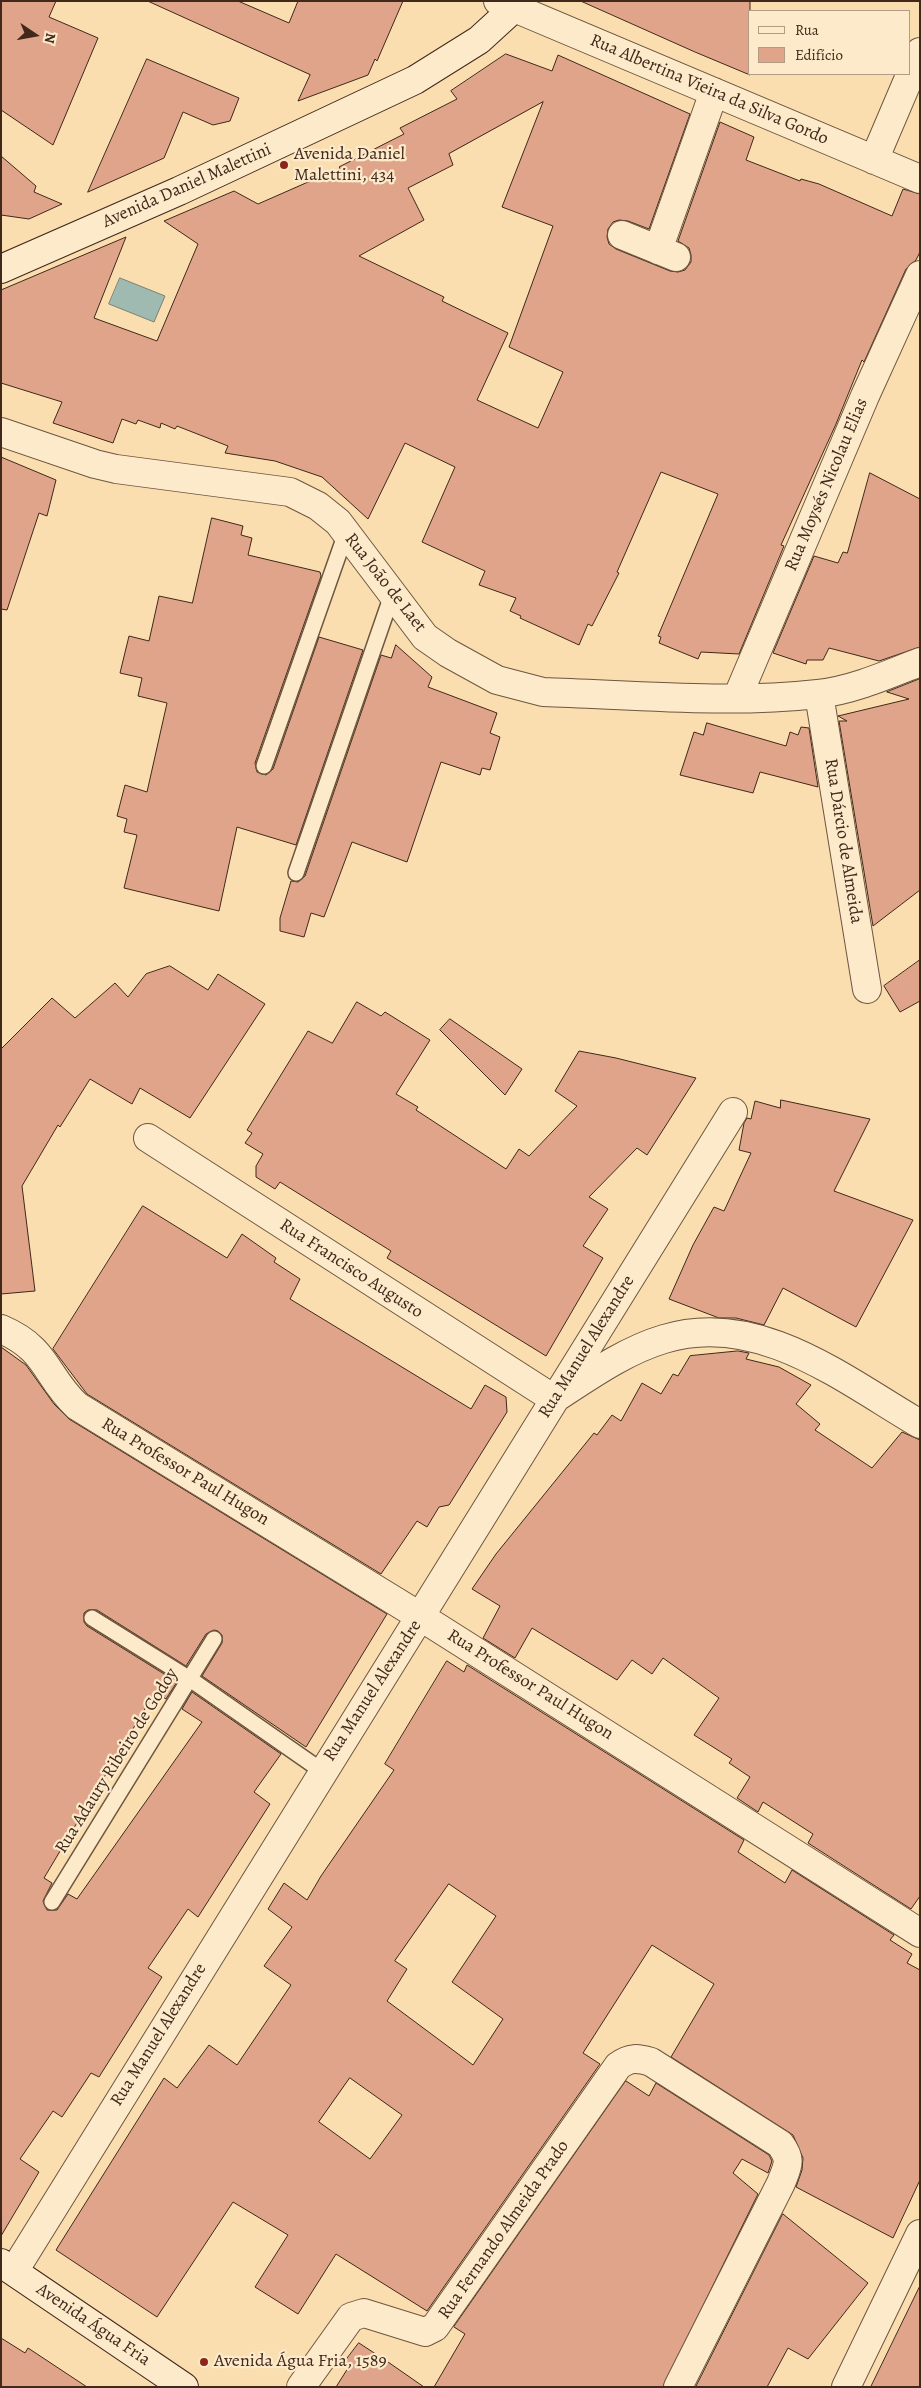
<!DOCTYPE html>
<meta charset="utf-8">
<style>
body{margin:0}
#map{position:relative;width:921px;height:2388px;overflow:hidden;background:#fadeaf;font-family:Alegreya,serif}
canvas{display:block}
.frame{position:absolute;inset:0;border:2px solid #40281a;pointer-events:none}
.legend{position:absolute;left:748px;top:10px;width:162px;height:65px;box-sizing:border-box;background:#fceacb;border:1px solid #b19c84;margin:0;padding:6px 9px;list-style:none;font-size:15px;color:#40281a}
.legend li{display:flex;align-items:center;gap:10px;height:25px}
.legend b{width:25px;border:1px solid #b19c84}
.north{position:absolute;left:10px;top:10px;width:50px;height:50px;-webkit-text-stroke:4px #fceacb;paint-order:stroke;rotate:102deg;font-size:14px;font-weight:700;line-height:20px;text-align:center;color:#40281a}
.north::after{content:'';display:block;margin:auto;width:18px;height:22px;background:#40281a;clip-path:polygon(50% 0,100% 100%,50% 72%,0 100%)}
</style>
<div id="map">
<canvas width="921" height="2388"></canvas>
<div class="frame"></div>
<ul class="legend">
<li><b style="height:6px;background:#fceacb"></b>Rua</li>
<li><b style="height:14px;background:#dfa48a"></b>Edifício</li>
</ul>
<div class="north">N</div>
</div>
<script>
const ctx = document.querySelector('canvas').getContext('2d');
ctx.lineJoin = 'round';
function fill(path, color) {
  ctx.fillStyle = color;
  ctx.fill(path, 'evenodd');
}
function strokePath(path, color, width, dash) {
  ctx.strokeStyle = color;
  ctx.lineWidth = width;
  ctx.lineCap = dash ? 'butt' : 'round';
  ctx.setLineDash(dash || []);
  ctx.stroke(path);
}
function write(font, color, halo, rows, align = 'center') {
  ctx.font = font + ' Alegreya,serif';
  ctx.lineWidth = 4.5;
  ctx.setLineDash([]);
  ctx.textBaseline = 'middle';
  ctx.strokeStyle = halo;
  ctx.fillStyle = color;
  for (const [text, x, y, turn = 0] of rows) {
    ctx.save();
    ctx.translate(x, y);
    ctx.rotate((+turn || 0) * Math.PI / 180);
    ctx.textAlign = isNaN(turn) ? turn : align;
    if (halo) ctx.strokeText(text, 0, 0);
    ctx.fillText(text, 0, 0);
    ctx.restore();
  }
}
const water = new Path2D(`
 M120,278L165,296L154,322L109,304Z`);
const building = new Path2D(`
 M1,1H56L49,17L98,38L53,145L1,110Z
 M148,1H238L289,23L298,1H403L377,61L375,59L368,75L298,101L310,75Z
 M581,1H750V75L695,52Z
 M506,54L552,71L558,55L690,114L649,229L628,221L619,220L613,222L608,229L607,237L609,244L616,249L670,271L678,272L685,270L691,262V255L689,248L678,241L720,122L754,137L746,160L800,181L801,179L819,184L892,216L903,189L920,194V252L916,260L906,269L864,362L862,360L836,424L781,545L784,546L739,654L701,652L698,659L659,643L661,637L658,636L718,494L661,472L617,572L619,573L592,626L588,624L579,645L520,618L521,616L510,611L516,598L479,585L485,571L422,542L455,467L405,443L368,519L322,477L275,461L225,453L228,446L177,426L175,429L161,423L160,428L138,420L136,424L122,419L113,443L53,423L62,402L1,383V290L126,237L94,318L157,341L198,244L164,221L234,191L258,204L324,175L326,177L340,168L339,167L404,134L400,128L457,99L451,91ZM543,102L502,207L553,226L509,347L563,372L538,428L477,400L508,333L442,301L444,297L359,256L424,220L408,188L453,165L449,154Z
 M147,59L239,98L230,121L213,125L183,112L164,158L88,192Z
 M1,156L36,186L34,192L62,204L29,219L1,215Z
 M1,457L56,480L47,516L39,513L7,610L1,609Z
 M870,473L920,499V647L879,661L829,648L823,660H807L806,664L773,653L814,556L838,563L843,552L847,553Z
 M212,518L243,526L241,535L252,538L248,555L320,572L321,576L255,763L257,772L266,775L273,769L319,637L363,650L296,845L237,827L219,911L124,888L137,835L124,832L127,819L117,816L125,785L147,792L167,703L138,696L142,678L120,673L129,636L149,641L159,596L192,603Z
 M396,645L432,677L428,687L497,713L490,733L500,737L490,770L482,768L480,775L441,762L407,862L352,842L324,917L311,913L304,937L280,931V918L291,881L298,882L305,876L381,655L391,658Z
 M920,679V890L873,926L839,721H847L838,716L909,699L887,692Z
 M707,723L786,746L790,732L798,735L801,727L809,728L818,787L760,772L753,793L680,775L694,732L703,735Z
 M920,960V1001L900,1012L884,986Z
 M170,966L208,990L218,974L265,1004L190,1118L140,1088L132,1104L90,1079L60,1127L58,1125L22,1186L35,1291L1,1294V1049L52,998L75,1018L115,983L128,997L146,974Z
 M357,1002L381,1016L385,1012L430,1040L396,1094L418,1107L416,1110L506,1169L519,1149L529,1156L577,1106L555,1091L579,1051L616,1058L696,1078L647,1155L637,1148L589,1197L608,1209L583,1246L603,1258L546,1356L387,1258L391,1251L280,1182L275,1189L256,1177V1166L263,1154L245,1143L252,1133L247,1130L308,1031L332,1043Z
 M450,1019L522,1069L505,1095L440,1030Z
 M781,1100L870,1119L834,1191L913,1220L856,1327L783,1288L764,1325L736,1318H719L669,1299L693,1245L714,1207L724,1211L751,1153L739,1150L744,1123L747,1118L751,1119L755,1101L780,1108Z
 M143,1206L227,1258L242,1234L276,1258L274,1262L300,1279L290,1299L471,1409L485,1385L506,1397L507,1412L449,1505L439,1507L427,1527L417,1521L381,1574L87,1394L53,1349Z
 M1,1347L26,1365L54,1404L69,1419L387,1614L306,1747L202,1676L222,1643V1635L218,1631L214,1630L206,1634L186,1666L97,1610H88L84,1613V1622L87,1626L177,1682L166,1699L155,1692L44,1878L52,1883L43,1901L47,1910H57L68,1894L77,1899L202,1722L182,1709L192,1692L281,1754L254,1792L270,1804L198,1917L188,1909L148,1968L162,1977L99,2077L91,2073L62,2117L53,2111L20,2159L39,2172L1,2236Z
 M738,1351L749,1353L746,1359L779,1367L811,1385L796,1404L820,1424L815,1430L872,1468L902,1432L920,1440V1896L911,1909L808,1843L813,1834L763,1802L758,1812L737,1798L750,1777L729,1763L732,1759L694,1735L719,1698L663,1658L652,1674L632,1660L617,1680L532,1628L515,1658L483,1638L500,1606L472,1589L496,1554L594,1433L597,1435L612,1415L621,1421L642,1383L661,1394L673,1374L678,1376L690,1356Z
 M447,1661L464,1672L467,1665L744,1840L738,1852L785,1883L792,1870L894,1935L890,1940L912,1954L907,1963L920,1970V2180L893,2238L796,2187L802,2170L803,2158L793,2135L671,2057L714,1984L652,1945L583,2053L600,2064L427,2311L336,2254L298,2314L255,2287L288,2235L233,2202L157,2317L56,2250L164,2078L177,2088L209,2045L237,2065L291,1985L264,1966L292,1927L268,1909L284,1883L307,1900L321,1876L394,1770L385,1764ZM449,1884L496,1916L452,1982L503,2019L473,2065L387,2001L407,1969L395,1961ZM350,2078L402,2115L370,2159L319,2122Z
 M626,2081L649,2096L656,2083L769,2155L772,2161L768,2173L742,2159L733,2173L758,2194L663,2387H434L465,2334L454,2327Z
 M783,2214L868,2283L808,2359L788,2348L767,2387H696Z
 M920,2286V2387H871Z
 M1,2338L25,2353L28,2348L87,2387H1Z
 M359,2343L388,2362L424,2387H336L348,2368L343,2364Z`);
const lane = new Path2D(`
 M264,766L346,533
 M296,873L392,595
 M92,1618L190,1679L322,1771
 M52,1902L214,1639`);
const street = new Path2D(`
 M498,1L920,179
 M874,160L920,52
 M622,235L676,257
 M658,250L714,92
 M1,432L95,464L116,469L290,492L318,506L338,522L425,637L448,653L497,680L543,692C634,695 727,704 818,694C853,690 887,675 920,662
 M819,694L867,989
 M737,698L865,396L920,275
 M148,1138L554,1399C588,1377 624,1351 664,1339C758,1310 843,1379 920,1424
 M1,1329C48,1349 45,1376 77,1406L421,1617L920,1933
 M14,2271L733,1112
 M301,2387L351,2317L364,2313L425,2332L435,2327L618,2066C630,2057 638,2058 651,2062L780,2144C792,2160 788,2165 781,2183L678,2387
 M846,2387L920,2234`);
const secondary = new Path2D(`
 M1,269L179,191L415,80L479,40L514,8L518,1
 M1,2263L184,2387`);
const markers = [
 [284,165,5,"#8f2418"],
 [204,2362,5,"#8f2418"]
];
const streetNames = [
 ["Rua Albertina Vieira da Silva Gordo",709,90,23],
 ["Avenida Daniel Malettini",187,186,-24],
 ["Rua Moysés Nicolau Elias",827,485,-67],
 ["Rua João de Laet",385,583,52],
 ["Rua Dárcio de Almeida",843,841,81],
 ["Rua Francisco Augusto",351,1269,33],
 ["Rua Manuel Alexandre",587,1347,-58],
 ["Rua Professor Paul Hugon",185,1472,31],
 ["Rua Professor Paul Hugon",530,1685,32],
 ["Rua Manuel Alexandre",373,1691,-57],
 ["Rua Adaury Ribeiro de Godoy",117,1761,-58],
 ["Rua Manuel Alexandre",159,2035,-58],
 ["Rua Fernando Almeida Prado",504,2230,-55],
 ["Avenida Água Fria",93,2325,34]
];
const poiNames = [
 ["Avenida Daniel",294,155],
 ["Malettini, 434",294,176],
 ["Avenida Água Fria, 1589",214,2362]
];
fill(water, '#9fbbb1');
strokePath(water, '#798075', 1);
fill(building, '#dfa48a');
strokePath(building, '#40281a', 1);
strokePath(lane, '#6e563f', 18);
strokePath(street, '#6e563f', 30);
strokePath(secondary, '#40281a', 30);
strokePath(lane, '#fceacb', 15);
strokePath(street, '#fceacb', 28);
strokePath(secondary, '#fceacb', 28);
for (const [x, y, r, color] of markers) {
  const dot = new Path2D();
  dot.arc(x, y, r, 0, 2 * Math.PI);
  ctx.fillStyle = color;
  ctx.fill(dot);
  strokePath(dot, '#fceacb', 2);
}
write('18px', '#40281a', '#fceacb', streetNames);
write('18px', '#40281a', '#fceacb', poiNames, 'left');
</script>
